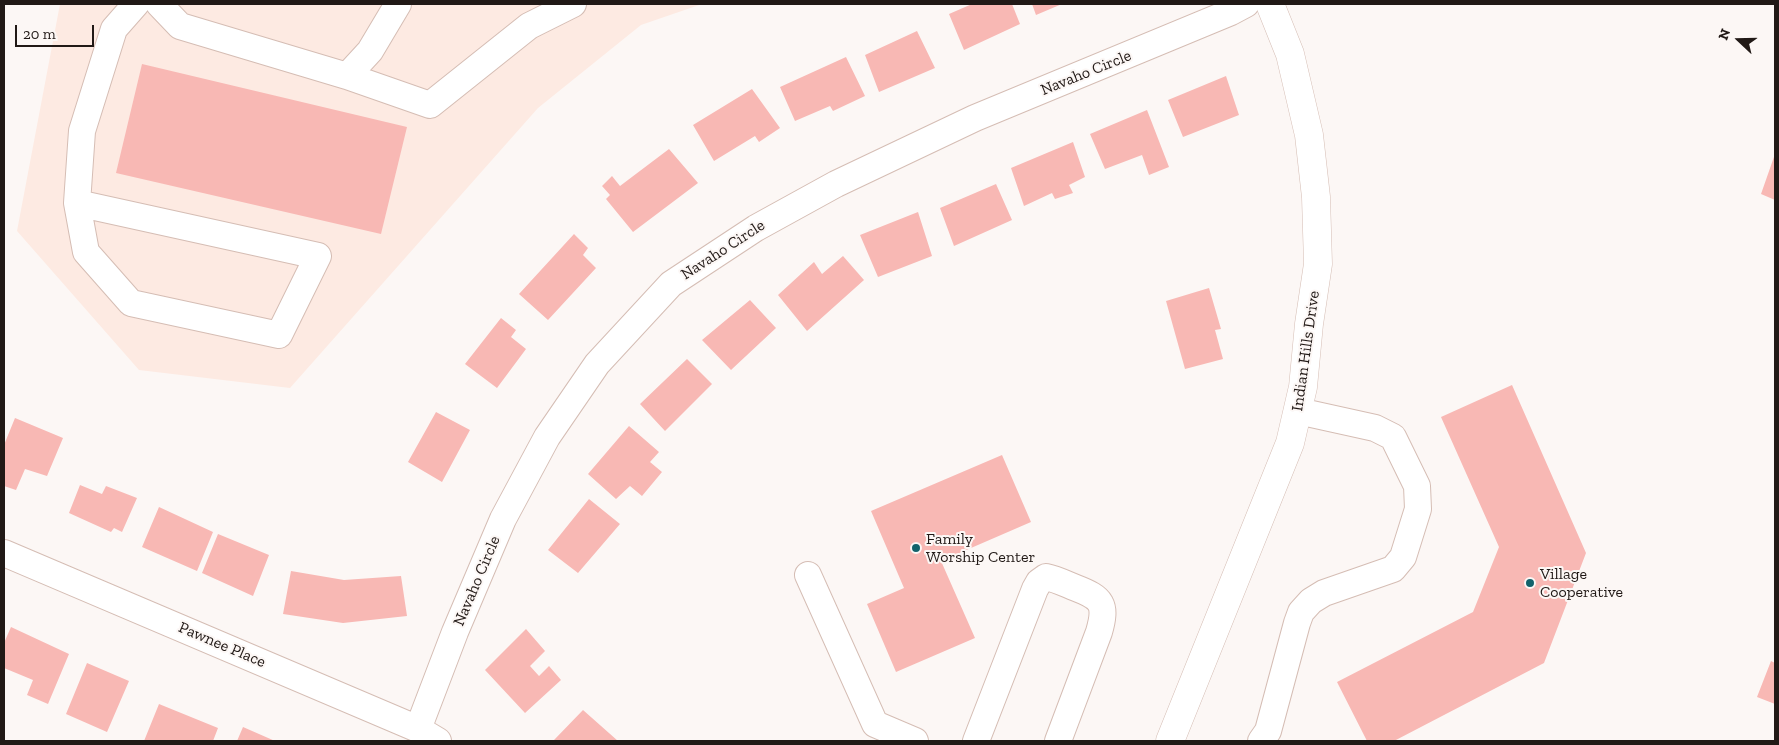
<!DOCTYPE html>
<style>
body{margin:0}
#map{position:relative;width:1779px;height:745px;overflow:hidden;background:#fcf7f5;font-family:"Zilla Slab",serif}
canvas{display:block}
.frame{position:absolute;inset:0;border:5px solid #211916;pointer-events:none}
.north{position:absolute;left:1714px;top:15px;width:50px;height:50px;-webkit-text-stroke:4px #fcf7f5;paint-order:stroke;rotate:291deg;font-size:14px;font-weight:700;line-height:20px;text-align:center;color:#211916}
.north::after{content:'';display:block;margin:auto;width:18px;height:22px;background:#211916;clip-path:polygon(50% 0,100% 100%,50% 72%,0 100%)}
.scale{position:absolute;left:15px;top:25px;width:79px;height:22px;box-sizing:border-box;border:2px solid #211916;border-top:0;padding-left:6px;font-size:15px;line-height:18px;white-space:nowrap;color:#211916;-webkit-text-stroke:4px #fcf7f5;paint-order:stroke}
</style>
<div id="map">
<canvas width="1779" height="745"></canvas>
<div class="frame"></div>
<div class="north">N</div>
<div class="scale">20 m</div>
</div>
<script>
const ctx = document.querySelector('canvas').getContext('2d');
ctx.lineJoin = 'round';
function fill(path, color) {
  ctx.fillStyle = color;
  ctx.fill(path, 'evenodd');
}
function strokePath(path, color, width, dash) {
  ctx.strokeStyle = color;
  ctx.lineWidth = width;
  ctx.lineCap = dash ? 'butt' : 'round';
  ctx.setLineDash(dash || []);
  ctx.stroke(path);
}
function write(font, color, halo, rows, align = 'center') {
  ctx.font = font + ' "Zilla Slab",serif';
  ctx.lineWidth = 4;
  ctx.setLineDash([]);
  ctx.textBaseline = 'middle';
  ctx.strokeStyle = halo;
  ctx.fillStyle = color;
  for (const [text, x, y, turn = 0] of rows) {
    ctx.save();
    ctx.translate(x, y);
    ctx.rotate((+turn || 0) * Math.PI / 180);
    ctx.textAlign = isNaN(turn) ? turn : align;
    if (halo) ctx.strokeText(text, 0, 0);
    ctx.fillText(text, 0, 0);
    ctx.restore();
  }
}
const built = new Path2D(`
 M60,4H702L641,25L538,108L290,388L139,370L17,231Z`);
const building = new Path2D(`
 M972,4H1012L1020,24L964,50L949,14Z
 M1032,4H1062L1036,15Z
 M917,31L935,68L879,92L865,55Z
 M846,57L865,96L833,111L830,106L795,121L780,87Z
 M142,64L407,127L381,234L116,173Z
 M1226,76L1239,115L1183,137L1168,100Z
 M752,89L780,128L759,142L755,136L714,161L693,125Z
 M1147,110L1169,167L1149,175L1142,155L1105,169L1090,134Z
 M1073,142L1085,177L1069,185L1073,193L1055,199L1052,193L1024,206L1011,168Z
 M669,149L698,183L633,232L606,199L610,195L602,186L612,176L620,186Z
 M1775,154V200L1761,194Z
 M996,184L1012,220L954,246L940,208Z
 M918,212L932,256L878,277L860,235Z
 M574,234L588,248L583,255L596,268L548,320L519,294Z
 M843,256L864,280L807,331L778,295L814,262L822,274Z
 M1209,288L1221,329L1215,330L1223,359L1185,369L1166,301Z
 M750,300L776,328L731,370L702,340Z
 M501,318L516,330L511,337L526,349L497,388L465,364Z
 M687,359L712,384L665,431L640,404Z
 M1512,385L1586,553L1544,663L1394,741H1367L1337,682L1473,612L1499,547L1441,417Z
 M436,412L470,430L442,482L408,462Z
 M15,418L63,438L47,476L25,469L16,490L4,486V445Z
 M629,426L659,452L650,462L662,472L642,496L630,486L616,499L588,474Z
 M1002,455L1031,522L941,561L975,638L896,672L867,604L904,588L871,511Z
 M80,485L102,494L106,486L137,498L122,532L114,528L111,532L69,513Z
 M589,499L620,524L578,573L548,550Z
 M159,507L213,532L197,571L142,547Z
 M218,534L269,555L253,596L202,573Z
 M291,571L344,580L401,576L407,616L343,623L283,614Z
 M11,627L69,654L48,704L27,695L33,680L4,668V643Z
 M526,629L545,651L530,666L539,676L549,666L561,680L525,713L485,670Z
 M1771,661L1775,663V704L1757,697Z
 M87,663L129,681L107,732L66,714Z
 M159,704L218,728L213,741H144Z
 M583,710L618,741H555L554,740Z
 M243,727L275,741H237Z`);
const minor = new Path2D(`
 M159,4L180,26L347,76L430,105L529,26L573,4
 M347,76L370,51L398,4
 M77,203L318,256L279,335L131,303L86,252L77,203L82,131L114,29L136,4
 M4,553L418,729L438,741
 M808,575L875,724L915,741
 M418,729L455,632L503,519L547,437L597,364L671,284L756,228L836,184L975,118L1231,12L1246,4
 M976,741L1035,589L1039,582L1046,577C1056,579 1066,584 1076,588C1102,598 1107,604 1099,632L1058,741
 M1261,741L1268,731L1297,623L1301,612L1311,601L1324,593L1393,569L1403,557L1418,509L1417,486L1393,437L1375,428L1298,411`);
const major = new Path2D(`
 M1170,741L1290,443L1303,387L1309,324L1318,264L1316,197L1309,135L1290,54L1270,4`);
const markers = [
 [916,548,5,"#13626b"],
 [1530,583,5,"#13626b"]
];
const streetNames = [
 ["Navaho Circle",1086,73,-22],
 ["Navaho Circle",723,250,-33],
 ["Indian Hills Drive",1306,351,-82],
 ["Navaho Circle",477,581,-67],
 ["Pawnee Place",222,645,23]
];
const poiNames = [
 ["Family",926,539],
 ["Worship Center",926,557],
 ["Village",1540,574],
 ["Cooperative",1540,592]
];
fill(built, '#fdeae2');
fill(building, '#f8b8b4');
strokePath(minor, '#d5bdb4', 28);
strokePath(major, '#d5bdb4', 29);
strokePath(minor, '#fff', 26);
strokePath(major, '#fff', 28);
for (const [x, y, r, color] of markers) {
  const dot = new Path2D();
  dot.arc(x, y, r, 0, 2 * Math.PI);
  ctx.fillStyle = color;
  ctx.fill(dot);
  strokePath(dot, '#fcf7f5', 2);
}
write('16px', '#211916', '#fcf7f5', streetNames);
write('16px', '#211916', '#fcf7f5', poiNames, 'left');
</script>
